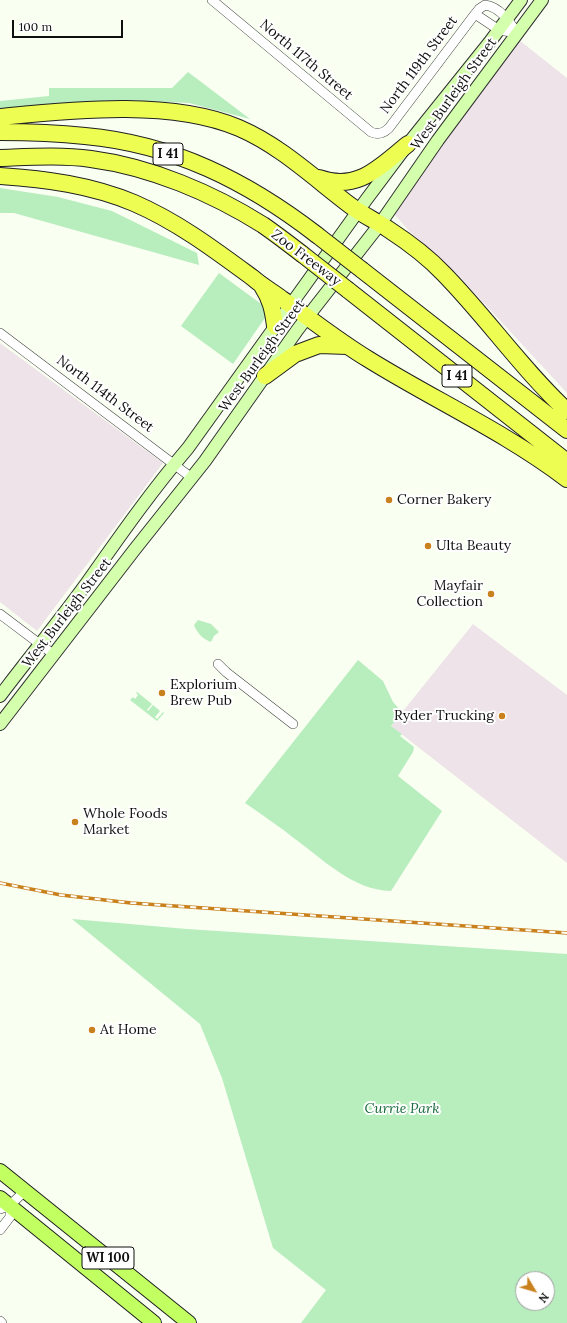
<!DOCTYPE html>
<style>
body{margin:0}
#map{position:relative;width:567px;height:1323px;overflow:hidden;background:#f9fff1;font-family:Lora,serif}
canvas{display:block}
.north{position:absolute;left:515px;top:1271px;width:40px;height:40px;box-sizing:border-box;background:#fff;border:1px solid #9f9f9f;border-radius:50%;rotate:128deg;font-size:11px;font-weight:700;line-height:16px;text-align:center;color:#0f0f0f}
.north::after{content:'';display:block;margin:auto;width:14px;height:18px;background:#c9811d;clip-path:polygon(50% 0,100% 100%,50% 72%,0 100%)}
.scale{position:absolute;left:12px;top:20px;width:111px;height:18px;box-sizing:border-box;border:2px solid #0f0f0f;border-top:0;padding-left:5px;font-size:12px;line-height:14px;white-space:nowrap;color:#0f0f0f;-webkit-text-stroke:3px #fff;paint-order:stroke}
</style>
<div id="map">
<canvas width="567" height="1323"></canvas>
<div class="north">N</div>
<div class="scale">100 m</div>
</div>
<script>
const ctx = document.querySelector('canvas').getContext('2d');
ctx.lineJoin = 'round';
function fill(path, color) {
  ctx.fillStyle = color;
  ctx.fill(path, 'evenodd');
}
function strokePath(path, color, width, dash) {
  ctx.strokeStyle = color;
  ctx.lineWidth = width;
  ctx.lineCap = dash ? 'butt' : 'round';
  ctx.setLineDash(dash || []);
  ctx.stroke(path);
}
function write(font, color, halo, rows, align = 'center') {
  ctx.font = font + ' Lora,serif';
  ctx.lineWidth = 4;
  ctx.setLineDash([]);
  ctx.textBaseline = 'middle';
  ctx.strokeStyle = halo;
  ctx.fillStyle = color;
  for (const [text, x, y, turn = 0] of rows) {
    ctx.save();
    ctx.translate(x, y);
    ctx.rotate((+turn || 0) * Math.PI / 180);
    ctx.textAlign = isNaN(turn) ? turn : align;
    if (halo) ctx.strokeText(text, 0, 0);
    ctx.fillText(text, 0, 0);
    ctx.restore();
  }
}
const industrial = new Path2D(`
 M519,40L567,78V393L456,273L409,231L394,214L441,145Z
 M0,343L163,463L37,631L0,602Z
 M473,624L567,695V863L391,726Z`);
const green = new Path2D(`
 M188,72L250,119L189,103L123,100L34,111L0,113V101L49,96V88H172Z
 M0,188L58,197L112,211L197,253L199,265L14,213H0Z
 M219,273L268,309L267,315L233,364L181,326Z
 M198,620L211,624L219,632L214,636L211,642C203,639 197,633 194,625Z
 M358,660L383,681L393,702L400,710L399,716L391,726L402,734L400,736L414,747L413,752L398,776L442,811L391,891C353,890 324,860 295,839C279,826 262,815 245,803Z
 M137,692L152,704L147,710L148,711L153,705L160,711L155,717L157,719L163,712L164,713L157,721L130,700L133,697L135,699L138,695L136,693Z
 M72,919L187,929L567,954V1323H301L326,1290L273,1248L222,1078L200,1024ZM523,1279H547V1303H523Z`);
const street = new Path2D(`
 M212,0L371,132C378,135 384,133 389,128L475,14
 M485,5C500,7 510,22 517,33L499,30L475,14L479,9Z
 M0,333L192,478
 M0,614L53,654
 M218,664L226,672L293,724
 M0,1209L10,1205L25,1191
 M0,1230L10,1217V1205
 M0,1321L2,1323`);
const secondary = new Path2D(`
 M0,696C30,656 62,618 91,577C122,533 153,489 188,448L366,200L408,144L489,43L521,0
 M0,724L135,549L205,461L298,329L380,224L438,140L542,0`);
const primary = new Path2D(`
 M0,1171L189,1323
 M0,1198L154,1323`);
const highway = new Path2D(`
 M0,117C72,110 171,99 239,128C281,146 315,179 351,206C363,215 376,221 388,229C408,242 428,257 444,274C487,318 522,369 567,411
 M0,132C28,132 57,133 85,136C173,144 247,181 317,235
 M0,158C30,157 61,155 91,159C151,167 212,193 263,225C276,234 289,244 302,254
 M0,176C46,179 91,185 134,203C178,222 215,250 253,278C262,286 273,292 282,299C311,319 338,341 368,359C434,400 505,432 567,479
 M319,178C358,192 379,167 408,144
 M362,270L567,430
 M262,286C271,300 273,310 275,326
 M348,290L567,462
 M265,376L295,354L319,345L347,346`);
const rail = new Path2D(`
 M0,883L61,895L131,903L567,933`);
const highwayBridge = new Path2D(`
 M317,235L362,270
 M302,254L348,290`);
const markers = [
 [389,500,4,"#c9811d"],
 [428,546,4,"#c9811d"],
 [491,594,4,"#c9811d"],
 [162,693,4,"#c9811d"],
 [502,716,4,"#c9811d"],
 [75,822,4,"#c9811d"],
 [92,1030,4,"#c9811d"]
];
const shields = [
 [168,154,30],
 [457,376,30],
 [108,1258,52]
];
const shieldNames = [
 ["I 41",168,154],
 ["I 41",457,376],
 ["WI 100",108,1258]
];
const streetNames = [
 ["North 117th Street",306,60,40],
 ["North 119th Street",419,65,-53],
 ["West Burleigh Street",454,94,-54],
 ["Zoo Freeway",306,258,37],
 ["West Burleigh Street",262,356,-54],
 ["North 114th Street",105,394,37],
 ["West Burleigh Street",67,613,-52]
];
const poiNames = [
 ["Corner Bakery",397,500],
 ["Ulta Beauty",436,546],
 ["Mayfair",483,586,"right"],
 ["Collection",483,602,"right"],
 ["Explorium",170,685],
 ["Brew Pub",170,701],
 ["Ryder Trucking",494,716,"right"],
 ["Whole Foods",83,814],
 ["Market",83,830],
 ["At Home",100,1030]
];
const parkNames = [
 ["Currie Park",402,1109]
];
fill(industrial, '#eee3e8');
fill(green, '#b8edbe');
strokePath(street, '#424242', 10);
strokePath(secondary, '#313131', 14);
strokePath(primary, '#202020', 16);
strokePath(highway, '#202020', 18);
strokePath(street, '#fff', 9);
strokePath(secondary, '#d4ffac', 12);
strokePath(primary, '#c2ff61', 14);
strokePath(highway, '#eefd52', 16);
strokePath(rail, '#c9811d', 3.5);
strokePath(rail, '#fff', 2, [6]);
strokePath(highwayBridge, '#202020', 18, []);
strokePath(highwayBridge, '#eefd52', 16);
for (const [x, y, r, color] of markers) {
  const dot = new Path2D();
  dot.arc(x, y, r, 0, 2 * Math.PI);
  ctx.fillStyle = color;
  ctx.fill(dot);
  strokePath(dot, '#fff', 1.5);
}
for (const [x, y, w] of shields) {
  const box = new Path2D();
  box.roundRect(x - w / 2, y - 11, w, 22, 3);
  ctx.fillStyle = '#fff';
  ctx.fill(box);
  strokePath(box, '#0f0f0f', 1);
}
write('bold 13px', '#0f0f0f', null, shieldNames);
write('14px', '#0f0f0f', '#fff', streetNames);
write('14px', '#0f0f0f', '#fff', poiNames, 'left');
write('italic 14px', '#1a6c3d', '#fff', parkNames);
</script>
